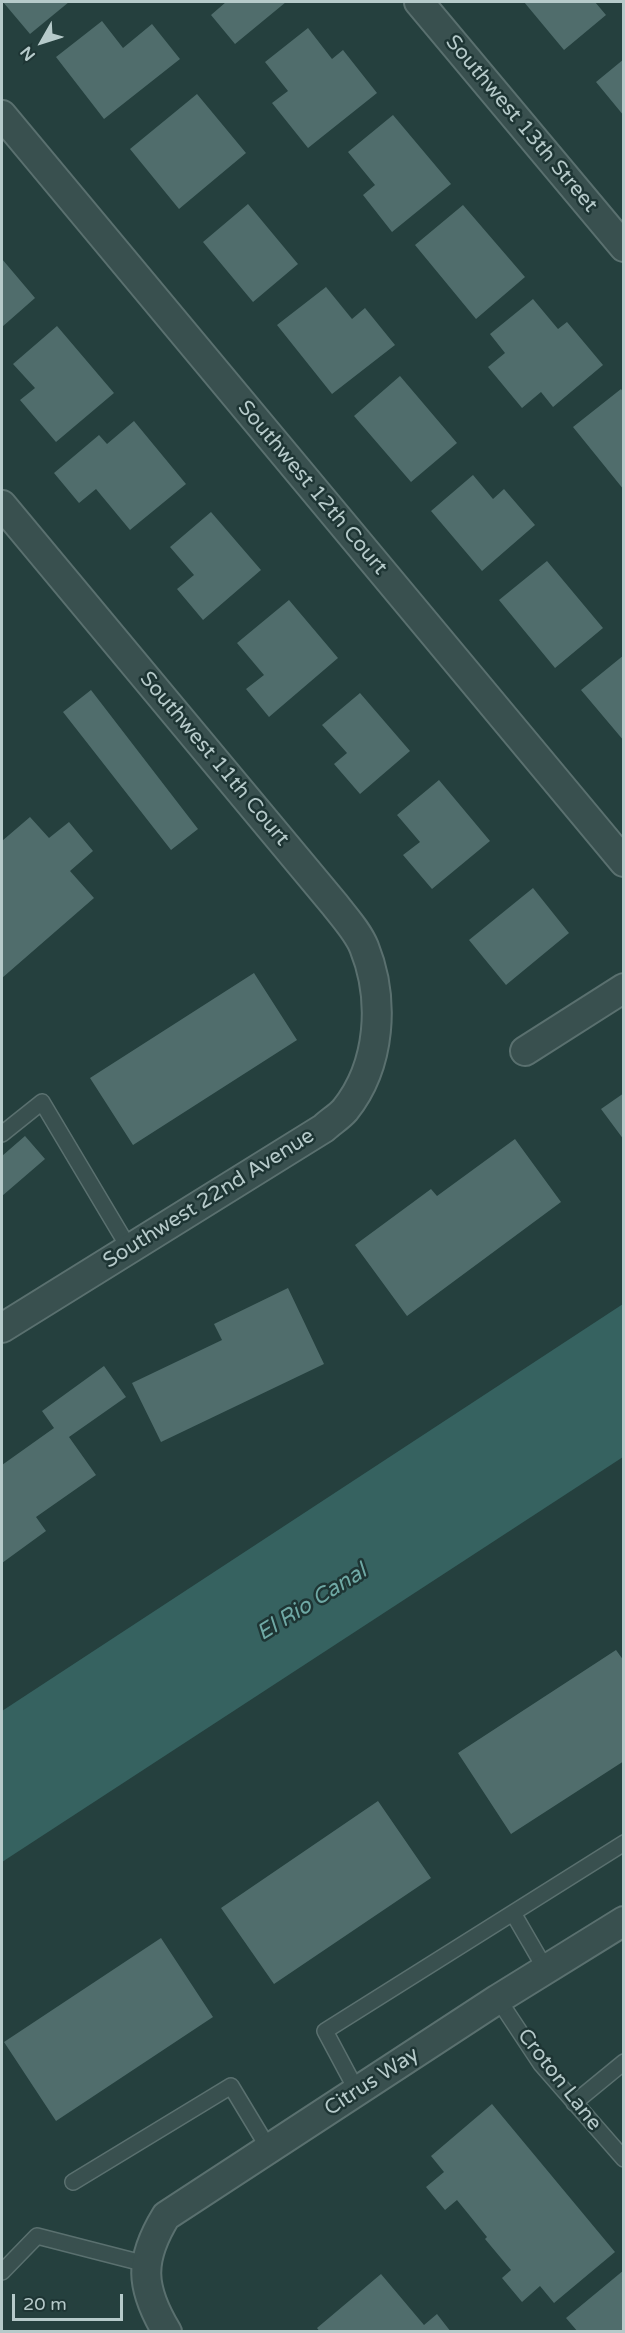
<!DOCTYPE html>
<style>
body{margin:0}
#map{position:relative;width:625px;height:2333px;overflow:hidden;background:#25403e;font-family:"Varela Round",sans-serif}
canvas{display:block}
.frame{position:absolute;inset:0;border:3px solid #b6caca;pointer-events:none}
.north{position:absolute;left:12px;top:12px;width:60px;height:60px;-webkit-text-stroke:4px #1e3534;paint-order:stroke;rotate:231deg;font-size:16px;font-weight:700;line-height:24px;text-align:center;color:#b6caca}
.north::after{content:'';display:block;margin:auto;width:21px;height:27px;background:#b6caca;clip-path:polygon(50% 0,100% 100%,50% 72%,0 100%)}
.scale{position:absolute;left:12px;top:2294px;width:111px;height:27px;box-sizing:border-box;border:3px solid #b6caca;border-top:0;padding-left:8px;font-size:18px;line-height:21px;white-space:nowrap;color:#b6caca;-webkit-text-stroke:4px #1e3534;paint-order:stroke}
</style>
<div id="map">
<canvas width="625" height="2333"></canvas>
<div class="frame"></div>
<div class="north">N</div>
<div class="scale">20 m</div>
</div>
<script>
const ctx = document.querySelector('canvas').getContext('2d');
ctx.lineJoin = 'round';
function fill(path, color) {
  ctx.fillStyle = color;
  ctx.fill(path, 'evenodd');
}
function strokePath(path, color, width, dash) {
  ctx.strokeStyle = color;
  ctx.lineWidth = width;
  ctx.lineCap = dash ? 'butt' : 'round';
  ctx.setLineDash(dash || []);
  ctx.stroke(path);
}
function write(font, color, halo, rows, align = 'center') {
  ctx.font = font + ' "Varela Round",sans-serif';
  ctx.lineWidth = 5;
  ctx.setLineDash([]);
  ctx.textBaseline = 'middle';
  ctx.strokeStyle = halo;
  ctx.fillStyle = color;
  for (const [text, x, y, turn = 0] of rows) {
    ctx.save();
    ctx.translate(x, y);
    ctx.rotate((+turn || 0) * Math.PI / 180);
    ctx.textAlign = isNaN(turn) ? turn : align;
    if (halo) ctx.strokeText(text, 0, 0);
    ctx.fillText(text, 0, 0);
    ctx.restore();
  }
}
const water = new Path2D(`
 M623,1304V1457L2,1862V1711Z`);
const building = new Path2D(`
 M3,2H69L30,34Z
 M226,2H286L235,44L211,15Z
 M524,2H595L606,15L564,50Z
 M102,21L123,48L152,24L180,59L104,119L56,57Z
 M308,28L332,59L343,50L377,93L308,148L272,103L288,91L265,62Z
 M624,59V116L596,82Z
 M197,94L246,153L179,209L130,149Z
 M393,115L451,184L392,232L363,195L375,185L348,152Z
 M248,204L298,264L253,302L203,242Z
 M463,205L525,277L476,319L415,245Z
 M2,259L35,298L2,327Z
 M326,287L352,319L365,308L395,345L332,394L277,325Z
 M533,299L558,329L567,322L603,365L553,407L541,392L522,408L488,367L505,353L490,334Z
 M57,326L114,393L56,442L20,400L35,388L13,364Z
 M400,376L457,443L411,482L354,416Z
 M621,389L624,393V490L573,427Z
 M134,421L186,484L130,530L96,489L79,503L54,473L99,435L107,444Z
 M473,475L493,499L504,489L535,525L482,571L431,511Z
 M211,512L261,570L203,620L177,589L194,575L170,547Z
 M547,561L603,628L555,668L499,600Z
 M289,600L338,658L269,717L246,689L264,675L237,643Z
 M624,655V741L581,690Z
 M91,690L198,829L171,850L63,712Z
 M360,693L410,751L360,794L334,764L347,753L322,725Z
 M439,780L490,841L432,889L403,855L420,842L397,815Z
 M30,817L49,838L69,822L93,851L70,871L94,898L2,978V841Z
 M533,888L569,933L506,985L469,940Z
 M254,973L297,1040L133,1145L90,1078Z
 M624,1093V1140L601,1109Z
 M25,1136L45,1159L2,1196V1156Z
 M515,1139L561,1202L407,1316L355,1245L431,1189L437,1196Z
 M288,1288L324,1364L161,1442L132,1383L222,1340L214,1324Z
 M104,1366L126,1397L69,1437L96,1475L36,1517L46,1531L2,1563V1465L54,1428L42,1411Z
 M616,1650L624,1661V1761L511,1834L458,1753Z
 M378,1801L431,1878L274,1984L221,1908Z
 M161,1938L213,2017L56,2121L4,2042Z
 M492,2104L615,2252L554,2303L540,2286L522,2302L502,2278L511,2270L485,2239L487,2237L457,2200L445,2210L426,2187L444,2172L431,2156Z
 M624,2270V2332H578L566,2318Z
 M381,2274L424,2325L437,2314L451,2332H320L317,2328Z`);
const lane = new Path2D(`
 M2,1134L42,1102L129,1248
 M513,1913L546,1970
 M498,1999L541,2064L624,2159
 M357,2091L325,2031L624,1843
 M574,2103L624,2062
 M73,2182L231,2086L269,2149
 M2,2272L37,2236L146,2264`);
const street = new Path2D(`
 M419,2L624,247
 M2,115L624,862
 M2,505L335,905C345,918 358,932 364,947C385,999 381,1065 345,1110C339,1117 330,1122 324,1128L2,1328
 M525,1051L624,988
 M167,2332C140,2287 139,2260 166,2216L498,1999L624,1921`);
const streetNames = [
 ["Southwest 13th Street",521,124,50],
 ["Southwest 12th Court",312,488,50],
 ["Southwest 11th Court",214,759,50],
 ["Southwest 22nd Avenue",209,1199,-32],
 ["Croton Lane",559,2080,52],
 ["Citrus Way",372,2082,-33]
];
const waterNames = [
 ["El Rio Canal",312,1603,-32]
];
fill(water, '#366260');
fill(building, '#506d6c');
strokePath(lane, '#5a706f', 18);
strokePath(street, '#5a706f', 32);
strokePath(lane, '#39504f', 15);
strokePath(street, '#39504f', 28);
write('21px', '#b6caca', '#1e3534', streetNames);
write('italic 22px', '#6fa9a5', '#1e3534', waterNames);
</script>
